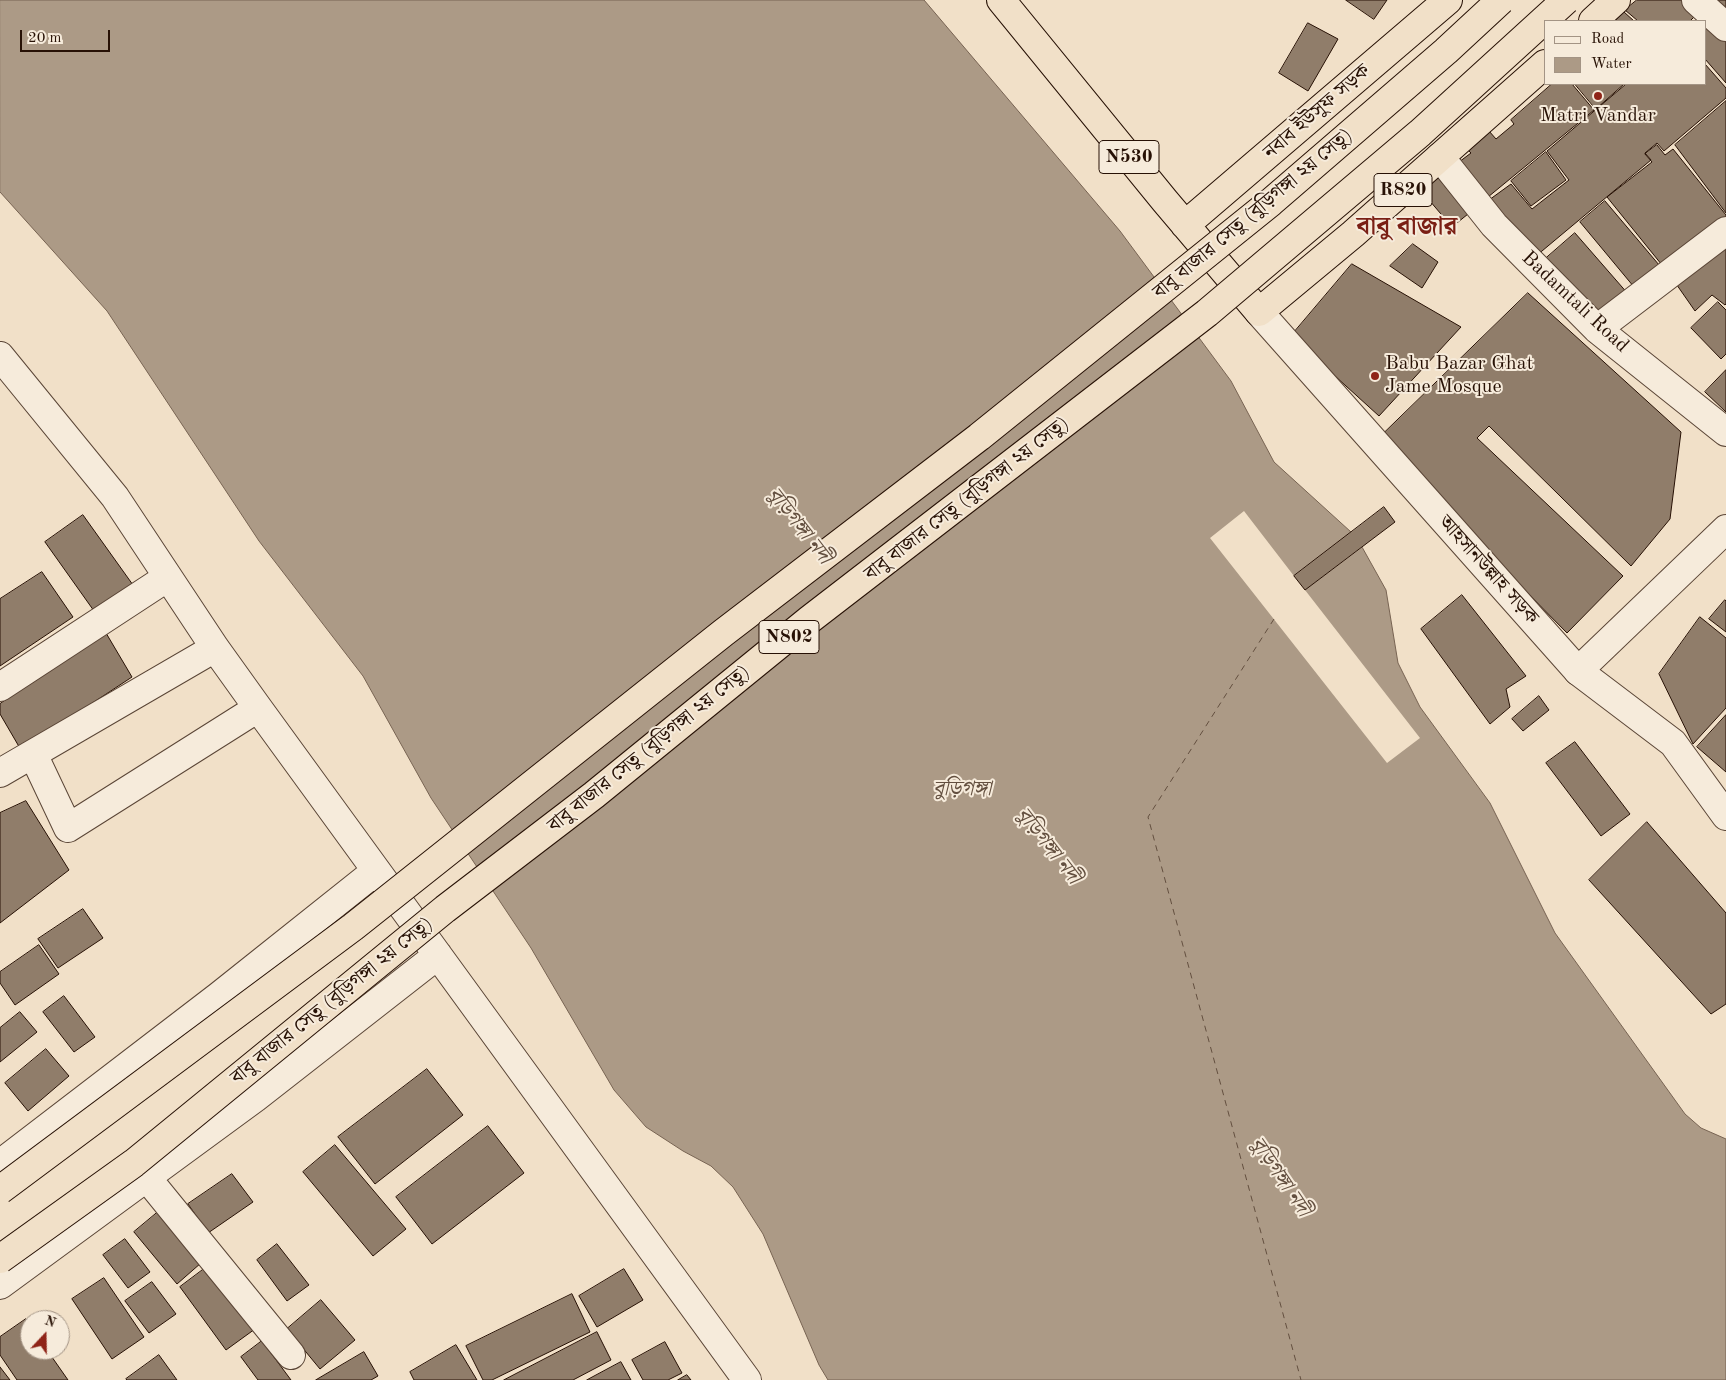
<!DOCTYPE html>
<meta charset="utf-8">
<style>
body{margin:0}
#map{position:relative;width:1726px;height:1380px;overflow:hidden;background:#f1e0c8;font-family:"Old Standard TT",serif}
canvas{display:block}
.legend{position:absolute;left:1544px;top:20px;width:162px;height:65px;box-sizing:border-box;background:#f6ebdb;border:1px solid #a39485;margin:0;padding:6px 9px;list-style:none;font-size:15px;color:#271105}
.legend li{display:flex;align-items:center;gap:10px;height:25px}
.legend b{width:25px;border:1px solid #a39485}
.north{position:absolute;left:20px;top:1310px;width:50px;height:50px;box-sizing:border-box;background:#f6ebdb;border:1px solid #a39485;border-radius:50%;rotate:21deg;font-size:14px;font-weight:700;line-height:20px;text-align:center;color:#271105}
.north::after{content:'';display:block;margin:auto;width:18px;height:22px;background:#8f2418;clip-path:polygon(50% 0,100% 100%,50% 72%,0 100%)}
.scale{position:absolute;left:20px;top:30px;width:90px;height:22px;box-sizing:border-box;border:2px solid #271105;border-top:0;padding-left:6px;font-size:15px;line-height:18px;white-space:nowrap;color:#271105;-webkit-text-stroke:4px #f6ebdb;paint-order:stroke}
</style>
<div id="map">
<canvas width="1726" height="1380"></canvas>
<ul class="legend">
<li><b style="height:6px;background:#f6ebdb"></b>Road</li>
<li><b style="height:14px;background:#ac9a86"></b>Water</li>
</ul>
<div class="north">N</div>
<div class="scale">20 m</div>
</div>
<script>
const ctx = document.querySelector('canvas').getContext('2d');
ctx.lineJoin = 'round';
function fill(path, color) {
  ctx.fillStyle = color;
  ctx.fill(path, 'evenodd');
}
function strokePath(path, color, width, dash) {
  ctx.strokeStyle = color;
  ctx.lineWidth = width;
  ctx.lineCap = dash ? 'butt' : 'round';
  ctx.setLineDash(dash || []);
  ctx.stroke(path);
}
function write(font, color, halo, rows, align = 'center') {
  ctx.font = font + ' "Old Standard TT","Noto Serif Bengali",serif';
  ctx.lineWidth = 4;
  ctx.setLineDash([]);
  ctx.textBaseline = 'middle';
  ctx.strokeStyle = halo;
  ctx.fillStyle = color;
  for (const [text, x, y, turn = 0] of rows) {
    ctx.save();
    ctx.translate(x, y);
    ctx.rotate((+turn || 0) * Math.PI / 180);
    ctx.textAlign = isNaN(turn) ? turn : align;
    if (halo) ctx.strokeText(text, 0, 0);
    ctx.fillText(text, 0, 0);
    ctx.restore();
  }
}
const water = new Path2D(`
 M0,0H924L1120,231L1231,381L1274,462L1351,532L1362,547L1386,590L1398,663L1420,707L1490,803L1555,933L1685,1114L1701,1128L1726,1139V1380H828L819,1365L763,1234L733,1187L711,1166L683,1151L646,1127L614,1090L531,948L431,798L363,676L259,541L107,311L0,192Z`);
const pier = new Path2D(`
 M1244,511L1294,576L1353,531L1364,546L1305,590L1420,738L1387,763L1210,538Z`);
const ferry = new Path2D(`
 M1274,619L1148,817L1301,1380`);
const building = new Path2D(`
 M1346,0H1387L1374,19Z
 M1637,0H1683L1699,12L1690,21H1638L1625,10Z
 M1711,0H1726V14Z
 M1624,12L1634,21H1615Z
 M1703,13L1726,35V83L1705,59V21H1696Z
 M1308,23L1338,39L1308,91L1279,73Z
 M1705,64L1726,88V98L1664,151L1657,143L1645,153L1651,160L1536,256L1489,200L1511,184L1532,209L1569,180L1547,151L1626,84H1705Z
 M1552,84H1572L1594,110L1488,197L1459,162L1471,153L1467,149L1489,131L1496,139L1514,124L1511,120Z
 M1575,84H1624L1596,109Z
 M1726,101V213L1675,145Z
 M1657,145L1665,155L1673,149L1726,215V223L1666,270L1607,197L1652,162L1645,154Z
 M1546,152L1566,180L1531,206L1511,181Z
 M1435,174L1468,214L1452,227L1418,187Z
 M1605,201L1665,272L1639,293L1580,222Z
 M1575,233L1629,295L1598,322L1544,260Z
 M1726,238V304L1725,305L1712,295L1695,311L1672,278Z
 M1413,244L1438,262L1422,288L1390,266Z
 M1352,264L1461,327L1379,416L1291,336Z
 M1528,293L1681,432L1670,519L1631,566L1489,426L1477,438L1623,576L1567,633L1377,440Z
 M1718,302L1726,310V354L1721,359L1691,328Z
 M1726,370V412L1705,392Z
 M1384,507L1395,522L1305,590L1294,576Z
 M83,515L138,592L99,618L45,542Z
 M42,572L73,617L0,666V599Z
 M1462,595L1526,676L1506,689L1510,707L1490,724L1421,629Z
 M1725,600L1726,601V632L1709,619Z
 M1700,617L1726,638V708L1693,744L1659,674Z
 M106,633L132,677L21,750L0,714V704Z
 M1539,696L1549,710L1523,731L1512,719Z
 M1726,715V772L1697,747Z
 M1575,742L1630,814L1601,836L1546,763Z
 M26,801L69,870L0,923V813Z
 M1647,822L1726,913V1004L1711,1014L1589,880Z
 M83,909L103,938L58,968L38,939Z
 M39,945L59,974L15,1005L0,983V972Z
 M64,996L95,1037L74,1052L43,1012Z
 M20,1012L37,1032L0,1062V1028Z
 M46,1049L69,1076L28,1111L5,1083Z
 M427,1069L463,1115L375,1184L338,1137Z
 M488,1126L524,1173L432,1244L396,1197Z
 M335,1145L406,1229L373,1256L303,1172Z
 M232,1174L253,1202L208,1233L188,1204Z
 M158,1212L201,1263L177,1284L134,1232Z
 M125,1239L150,1272L128,1288L103,1255Z
 M277,1244L309,1285L287,1301L257,1260Z
 M208,1266L255,1329L226,1350L180,1287Z
 M624,1269L643,1300L597,1327L579,1296Z
 M104,1278L144,1337L112,1359L72,1299Z
 M152,1282L176,1314L149,1333L125,1301Z
 M572,1294L590,1332L492,1380H483L466,1346Z
 M321,1300L355,1340L320,1369L287,1329Z
 M26,1319L30,1325V1350H47L68,1380H17L0,1355V1337Z
 M597,1332L611,1360L573,1380H504Z
 M262,1341L291,1380H258L241,1357Z
 M665,1342L682,1373L668,1380H643L632,1360Z
 M456,1345L477,1380H414L410,1372Z
 M364,1352L378,1376L371,1380H316Z
 M159,1355L177,1380H127L126,1379Z
 M621,1362L631,1380H587Z
 M0,1367L10,1380H0Z
 M687,1375L691,1380H678Z`);
const minor = new Path2D(`
 M1696,0L1726,27
 M1440,157L1494,225L1597,329L1726,432
 M1597,329L1726,231
 M0,356L115,497L215,648L258,708L747,1380
 M1578,671L1726,529
 M0,687L168,577
 M33,754L68,828L258,708
 M0,773L215,648
 M0,1164L219,996L376,871
 M147,1178L291,1355
 M0,1285L255,1098L438,955`);
const tertiary = new Path2D(`
 M1259,312L1578,671L1673,743L1726,816`);
const trunk = new Path2D(`
 M1001,0L1165,201L1259,312L1353,234L1545,64
 M1593,21L1616,0
 M1185,225L1448,0`);
const trunkBridge = new Path2D(`
 M0,1190L353,927L723,633L979,437L1271,202L1446,51L1501,0
 M0,1259L134,1163L445,909L594,795L809,620L1207,313L1420,133L1566,0`);
const markers = [
 [1598,96,5,"#8f2418"],
 [1375,376,5,"#8f2418"]
];
const shields = [
 [1129,157,60],
 [1403,190,58],
 [789,637,60]
];
const shieldNames = [
 ["N530",1129,157],
 ["R820",1403,190],
 ["N802",789,637]
];
const streetNames = [
 ["নবাব ইউসুফ সড়ক",1317,112,-41],
 ["বাবু বাজার সেতু (বুড়িগঙ্গা ২য় সেতু)",1253,214,-40],
 ["Badamtali Road",1575,302,43],
 ["বাবু বাজার সেতু (বুড়িগঙ্গা ২য় সেতু)",967,499,-38],
 ["আহসানউল্লাহ সড়ক",1488,570,48],
 ["বাবু বাজার সেতু (বুড়িগঙ্গা ২য় সেতু)",649,749,-39],
 ["বাবু বাজার সেতু (বুড়িগঙ্গা ২য় সেতু)",332,1001,-39]
];
const poiNames = [
 ["Matri Vandar",1598,116],
 ["Babu Bazar Ghat",1385,364,"left"],
 ["Jame Mosque",1385,387,"left"]
];
const waterNames = [
 ["বুড়িগঙ্গা নদী",799,526,52],
 ["বুড়িগঙ্গা",962,789],
 ["বুড়িগঙ্গা নদী",1048,846,52],
 ["বুড়িগঙ্গা নদী",1280,1177,56]
];
const districtNames = [
 ["বাবু বাজার",1407,227]
];
fill(water, '#ac9a86');
strokePath(water, '#776352', 1);
fill(pier, '#f1e0c8');
strokePath(ferry, '#634f3f', 1, [6, 5]);
fill(building, '#907d6a');
strokePath(building, '#271105', 1);
strokePath(minor, '#5a4536', 30);
strokePath(tertiary, '#5a4536', 30);
strokePath(trunk, '#271105', 30);
strokePath(minor, '#f6ebdb', 28);
strokePath(tertiary, '#f6ebdb', 28);
strokePath(trunk, '#f1e0c8', 28);
strokePath(trunkBridge, '#271105', 30, []);
strokePath(trunkBridge, '#f1e0c8', 28);
for (const [x, y, r, color] of markers) {
  const dot = new Path2D();
  dot.arc(x, y, r, 0, 2 * Math.PI);
  ctx.fillStyle = color;
  ctx.fill(dot);
  strokePath(dot, '#f6ebdb', 2);
}
for (const [x, y, w] of shields) {
  const box = new Path2D();
  box.roundRect(x - w / 2, y - 16.5, w, 33, 4);
  ctx.fillStyle = '#f6ebdb';
  ctx.fill(box);
  strokePath(box, '#271105', 1);
}
write('bold 19px', '#271105', null, shieldNames);
write('20px', '#271105', '#f6ebdb', streetNames);
write('20px', '#271105', '#f6ebdb', poiNames);
write('italic 21px', '#634f3f', '#f6ebdb', waterNames);
write('bold 25px', '#7a1f14', '#f6ebdb', districtNames);
</script>
